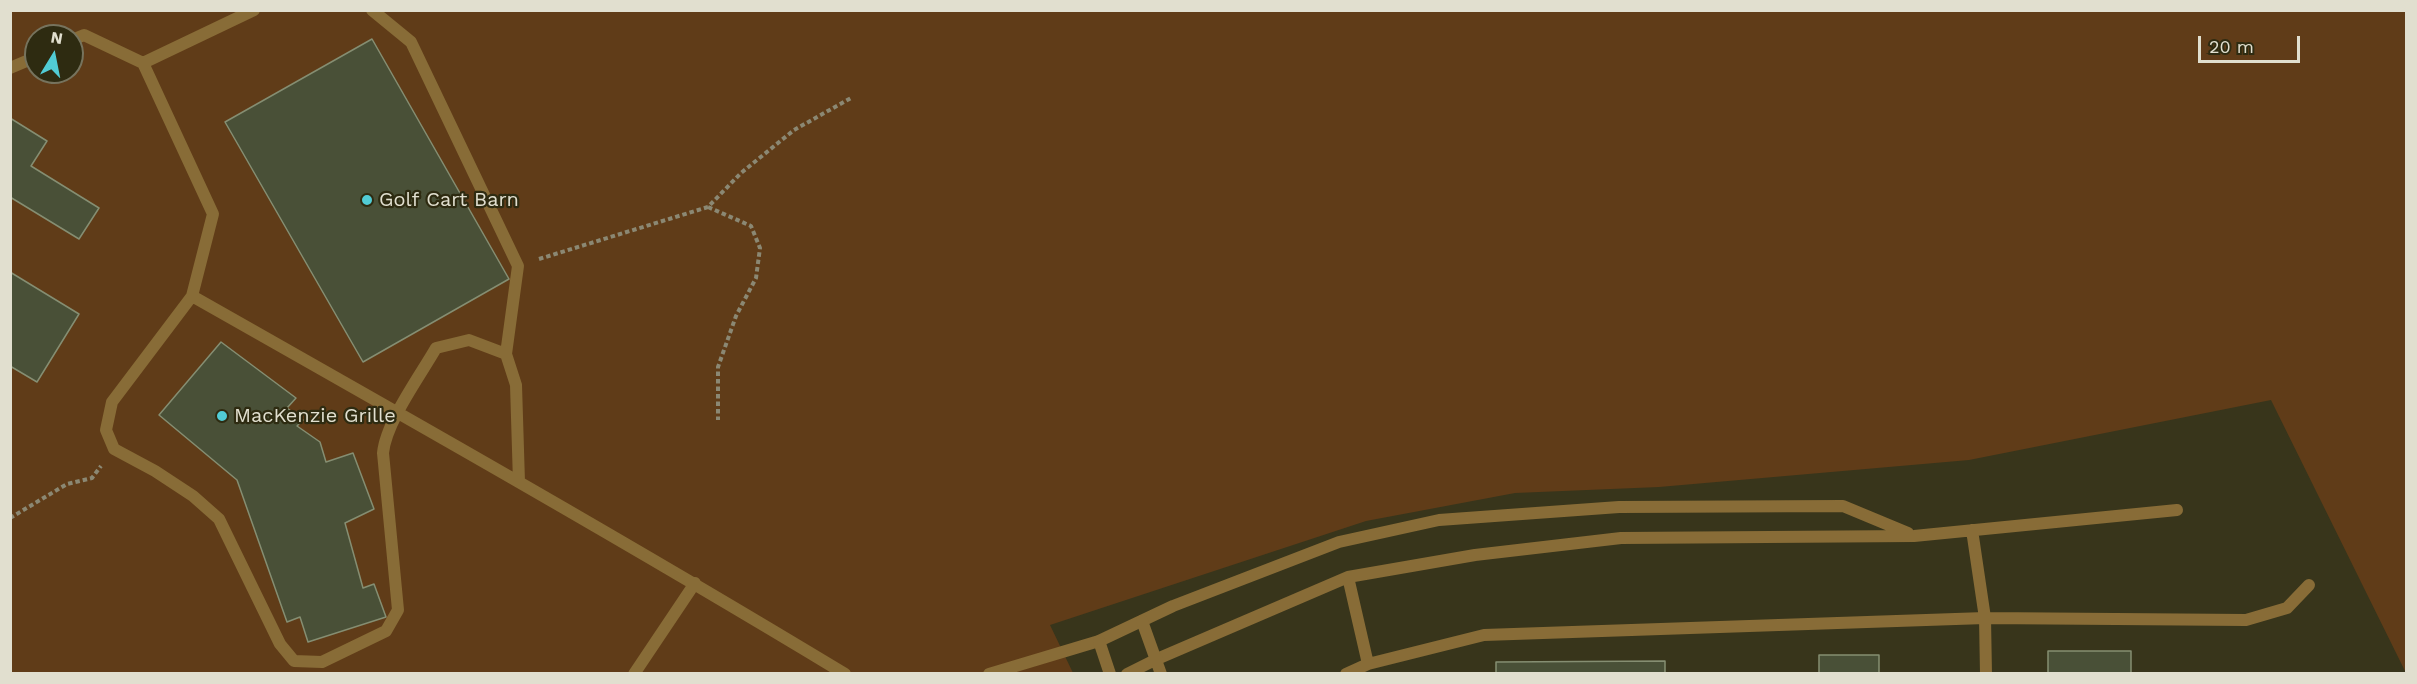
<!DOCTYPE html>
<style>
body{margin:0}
#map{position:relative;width:2417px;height:684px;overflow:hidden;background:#38351b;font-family:"Work Sans",sans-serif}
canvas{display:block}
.frame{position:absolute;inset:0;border:12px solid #e1dfcf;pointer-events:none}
.north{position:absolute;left:24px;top:24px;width:60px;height:60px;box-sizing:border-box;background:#2e2b11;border:2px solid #76735d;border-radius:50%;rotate:10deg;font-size:16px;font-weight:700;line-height:24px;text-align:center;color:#e1dfcf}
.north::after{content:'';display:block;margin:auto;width:21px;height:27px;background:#51ccd5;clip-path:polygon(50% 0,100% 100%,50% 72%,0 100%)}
.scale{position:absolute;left:2198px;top:36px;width:102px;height:27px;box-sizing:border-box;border:3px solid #e1dfcf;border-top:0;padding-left:8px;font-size:18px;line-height:21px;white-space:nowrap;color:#e1dfcf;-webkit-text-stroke:4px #2e2b11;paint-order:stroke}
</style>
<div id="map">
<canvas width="2417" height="684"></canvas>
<div class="frame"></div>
<div class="north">N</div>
<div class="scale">20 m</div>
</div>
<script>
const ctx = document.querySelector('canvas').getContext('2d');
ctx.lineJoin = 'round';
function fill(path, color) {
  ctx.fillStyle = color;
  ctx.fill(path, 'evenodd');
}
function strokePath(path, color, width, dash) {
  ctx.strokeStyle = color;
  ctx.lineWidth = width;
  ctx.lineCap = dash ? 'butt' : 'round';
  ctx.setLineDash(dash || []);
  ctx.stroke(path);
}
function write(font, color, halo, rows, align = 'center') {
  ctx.font = font + ' "Work Sans",sans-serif';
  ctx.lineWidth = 4.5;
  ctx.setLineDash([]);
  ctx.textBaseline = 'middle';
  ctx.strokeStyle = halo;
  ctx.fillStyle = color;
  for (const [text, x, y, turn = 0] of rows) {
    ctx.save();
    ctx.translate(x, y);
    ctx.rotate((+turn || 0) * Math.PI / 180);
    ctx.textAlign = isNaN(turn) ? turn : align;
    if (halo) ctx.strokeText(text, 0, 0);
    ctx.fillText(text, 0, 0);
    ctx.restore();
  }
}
const green = new Path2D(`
 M10,11H2406V673L2271,400L1969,460L1659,487L1515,493L1366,521L1050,625L1073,673H11ZM36,36H72V72H36Z`);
const building = new Path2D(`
 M372,39L509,279L363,362L225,122Z
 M10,118L47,141L31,166L99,208L79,239L10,197Z
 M10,272L79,314L37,382L10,366Z
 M221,342L296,398L287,408L303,420L297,426L320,442L326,462L353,453L374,509L345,523L363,588L374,584L386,617L308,642L300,617L287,622L237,480L159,415Z
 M2048,651H2131V674H2048Z
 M1819,655H1879V674H1819Z
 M1665,661V674H1496V662Z`);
const path = new Path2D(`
 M708,207L751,226L760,248L756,278L736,316L718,367V420
 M539,259L708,207L741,173L794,130L851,98
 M10,518L67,484L92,478L101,466`);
const service = new Path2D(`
 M372,10L411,42L518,266L506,354
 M72,40L84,35L143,63
 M10,68L36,57
 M192,296L213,214L143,63L254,10
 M519,482L516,385L506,354L469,340L436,348C420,376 386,422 383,453L398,610L386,631L322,662L294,661L280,644L219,519L193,496L155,471L114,449L106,430L112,402L192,296C411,420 630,544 845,674
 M1348,577L1368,664
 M1157,659L1348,577L1475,555L1621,538L1914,536L2177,510
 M634,674L695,583
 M989,674L1099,641L1173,606L1339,542L1439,520L1619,507L1843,506L1908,533
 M1346,674L1368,664L1484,635L1985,618L1972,530
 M1986,674L1985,618L2246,620L2287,608L2309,585`);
const minor = new Path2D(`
 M1142,621L1161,674
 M1099,641L1110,674
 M1127,674L1157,659`);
const markers = [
 [367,200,6,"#51ccd5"],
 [222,416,6,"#51ccd5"]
];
const poiNames = [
 ["Golf Cart Barn",379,200],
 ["MacKenzie Grille",234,416]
];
fill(green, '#603c18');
fill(building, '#495037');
strokePath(building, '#858e72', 1.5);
strokePath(path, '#8b8873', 4, [4.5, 3]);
strokePath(service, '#886c37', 12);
strokePath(minor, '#886c37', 12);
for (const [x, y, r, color] of markers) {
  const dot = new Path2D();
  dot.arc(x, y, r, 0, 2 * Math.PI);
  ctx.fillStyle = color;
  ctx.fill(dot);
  strokePath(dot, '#2e2b11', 2);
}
write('20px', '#e1dfcf', '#2e2b11', poiNames, 'left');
</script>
